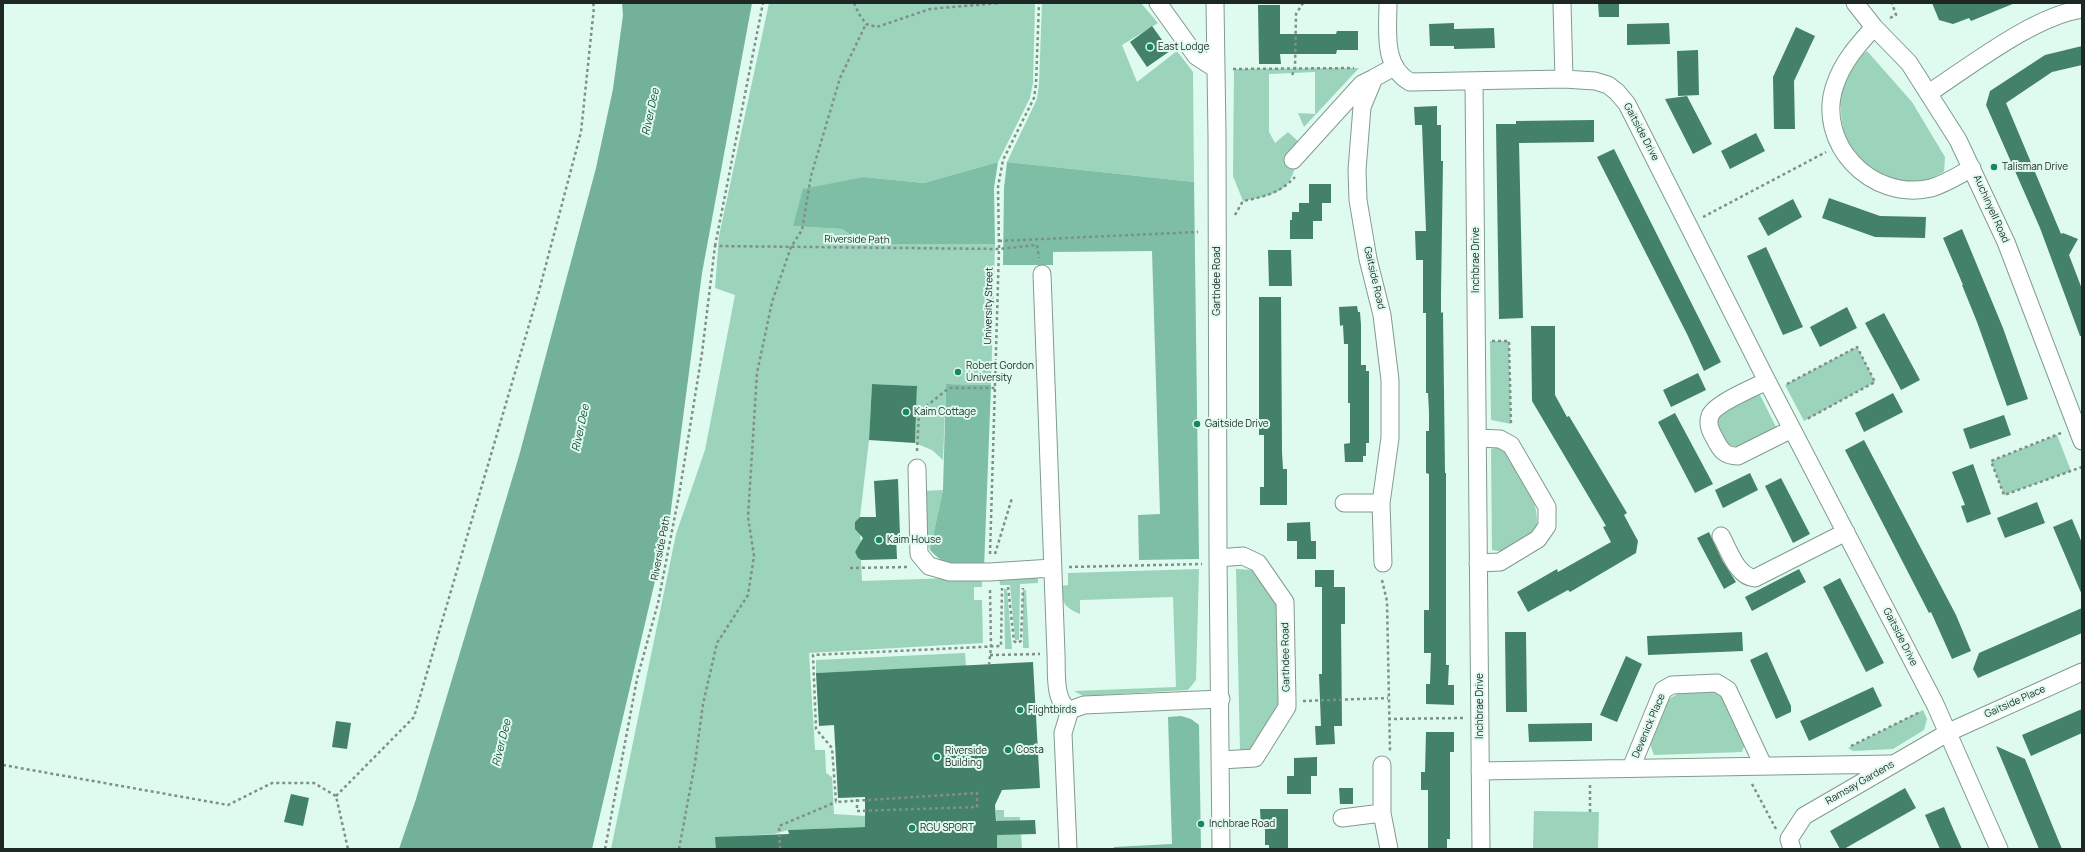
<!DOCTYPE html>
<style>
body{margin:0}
#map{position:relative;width:2085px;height:852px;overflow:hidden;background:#dffaee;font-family:Manrope,sans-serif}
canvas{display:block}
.frame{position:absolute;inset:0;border:4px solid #1d2723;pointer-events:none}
</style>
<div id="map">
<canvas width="2085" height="852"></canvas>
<div class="frame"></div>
</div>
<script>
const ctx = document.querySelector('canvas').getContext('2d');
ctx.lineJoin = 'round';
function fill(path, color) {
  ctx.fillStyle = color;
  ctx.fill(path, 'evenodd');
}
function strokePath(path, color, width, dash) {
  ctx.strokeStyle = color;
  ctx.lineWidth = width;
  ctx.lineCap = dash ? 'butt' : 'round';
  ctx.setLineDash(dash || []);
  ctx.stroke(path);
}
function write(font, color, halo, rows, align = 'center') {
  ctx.font = font + ' Manrope,sans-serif';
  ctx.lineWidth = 4;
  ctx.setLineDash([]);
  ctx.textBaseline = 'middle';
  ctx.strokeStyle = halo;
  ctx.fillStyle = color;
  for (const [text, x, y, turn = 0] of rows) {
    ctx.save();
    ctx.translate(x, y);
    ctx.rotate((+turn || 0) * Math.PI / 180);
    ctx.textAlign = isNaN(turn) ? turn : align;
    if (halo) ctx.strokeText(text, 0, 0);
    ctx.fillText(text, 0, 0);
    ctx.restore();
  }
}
const green = new Path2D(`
 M769,3H1035L1033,83L1030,98L998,162L924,183L864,177L793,226L842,229L864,244H995L991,385L946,384L943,460L932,450L915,443L917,386L872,384L869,440L860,517L855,526L860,533L861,544L855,552L858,558L861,560L862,581L982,577V587H974V600H982L983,643L809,653L815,750H825L826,773L832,777L834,814L865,816V827L788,830L774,834L725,837V849H611L676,534L705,450L735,295L715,288L719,236Z
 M1042,3H1141L1158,23L1122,45L1137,82L1177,51L1193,72L1194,182L1007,162L1037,99L1039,84Z
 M1867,51L1912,102L1945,157L1944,172C1937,175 1929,181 1921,182C1872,189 1840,154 1841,106C1841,92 1844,75 1853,63C1857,58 1863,55 1867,51Z
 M1359,68L1304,127L1298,113L1315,114V72L1269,74V132L1275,143L1288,132L1299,142C1294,187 1288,193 1243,201L1233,176L1234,69Z
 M1490,341H1509L1511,424L1491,420Z
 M1857,347L1875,382L1804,421L1785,385Z
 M1759,393L1777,429L1737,447L1726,444L1717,422L1721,411Z
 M2057,435L2071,471L2004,495L1991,461Z
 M1500,447L1506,451C1522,479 1542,500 1536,534L1505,552L1492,550L1491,449Z
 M943,490L930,550L924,532L923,491Z
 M1199,569L1196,680L1188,690L1083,696L1074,691L1176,687L1173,597L1080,600V614C1064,607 1062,603 1061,586L1068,585V573Z
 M1236,569L1253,570L1280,605L1278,708L1253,749L1240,750Z
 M1038,575V583L1020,584L1019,640H1015L1010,585H1000L999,576Z
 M1004,589H1007L1012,649H1005Z
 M1023,590H1026L1029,648H1023Z
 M965,653L966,666L816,673V660Z
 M1717,692L1726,699L1746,741L1742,752L1654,755L1650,744L1669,699L1679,693Z
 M1923,710L1927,719L1924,730L1893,749L1853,751L1848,748Z
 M996,810H1004V817H1020L1022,849H997Z
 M1534,811L1599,812L1598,849H1533Z`);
const forest = new Path2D(`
 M998,162L994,188L995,244H864L842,229L793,226L803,189L864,177L924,183Z
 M1007,162L1194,182L1199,559L1139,560L1138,515L1160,514L1152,251L1053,252V265H1003L1004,188Z
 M946,384L991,385L984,568C959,568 948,569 930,550L943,490Z
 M1181,716L1191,719L1199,725L1201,849H1114V847L1172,844L1168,717Z`);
const water = new Path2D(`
 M622,3H752L702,273L670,517L592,849H399L416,799L519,456L596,168L613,89L623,15Z`);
const building = new Path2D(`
 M1598,3H1619V17H1599Z
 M1932,3H2015L1971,21L1969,18L1953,24L1939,20Z
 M1258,5H1280V34H1336L1337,31H1358V50H1337L1336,54H1280L1281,64H1259Z
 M1454,23V29L1494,28L1495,48L1454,49V46H1430L1429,24Z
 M1669,23L1670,44L1627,45V24Z
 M1152,26L1170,51L1147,67L1130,42Z
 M1796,27L1815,36L1794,81L1795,129H1774L1773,77Z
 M2082,46V65L2052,72L2006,103L2061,234L2063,233L2078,239L2069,255L2082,289V336H2080L2040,228L1986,105L1990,91L2045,55Z
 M1698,50L1699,95L1678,96L1677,51Z
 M1687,96L1712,144L1693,154L1665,99Z
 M1437,106V125H1441V161H1443L1441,294V313L1443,312L1445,473H1446V665H1449L1448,685H1454V705L1426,704V684H1430L1431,653H1424V610H1429V474L1426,473V431H1429V412L1428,393H1426V313H1423V260H1416L1415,231H1426L1422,125H1415L1414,107Z
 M1594,120V142L1519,143L1523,318L1499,319L1496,124H1516V121Z
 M1756,133L1765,151L1730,169L1721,151Z
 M1614,149L1721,362L1704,371L1687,334L1597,157Z
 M1309,184H1331V203H1322V221H1313V239H1290V220H1292V212H1299V203H1309Z
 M1829,198L1880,216L1926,217L1925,238L1875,237L1822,218Z
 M1793,199L1802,217L1768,236L1758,218Z
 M1962,229L2003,328L2028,399L2007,406L1977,322L1962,285H1963L1943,238Z
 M1766,247L1803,327L1783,335L1747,256Z
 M1268,250H1291L1292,286H1269Z
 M1259,297H1281L1282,452L1283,469H1287V505H1260V487H1264V435H1259Z
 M1357,306L1358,312H1360L1361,325V365H1366V371H1369V443H1366V456H1363V462H1345L1344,444L1350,443V403H1348V344H1344L1343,325L1340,326L1339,307Z
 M1847,307L1857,328L1820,347L1810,327Z
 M1884,313L1920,380L1901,390L1865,323Z
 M1531,326H1555V395L1567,417L1569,416L1627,513L1624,515L1638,541L1636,553L1570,592L1568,590L1528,612L1517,592L1557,569L1558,572L1611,542L1603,527L1606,526L1532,401Z
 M1698,373L1706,390L1671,407L1663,390Z
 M872,384L917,386L915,443L869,440Z
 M1893,393L1903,412L1864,432L1855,413Z
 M1675,413L1713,484L1695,493L1658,422Z
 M2004,415L2011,435L1970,449L1963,429Z
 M1864,440L1956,615L1971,651L1952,659L1931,612L1929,613L1845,450Z
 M1973,464L1991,514L1967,523L1961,506L1965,505L1952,472Z
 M1750,473L1758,490L1723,508L1715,490Z
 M1781,478L1810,534L1793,543L1765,486Z
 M898,479L900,536H896L897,559L861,560L858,558L855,552L863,538L855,529V522L860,517H876L874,481Z
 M2037,502L2045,523L2005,538L1997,518Z
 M2072,519L2082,543V595L2053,527Z
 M1310,522L1311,541H1316V559H1297V541H1287V523Z
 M1709,532L1722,560L1736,582L1724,589L1697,538Z
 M1799,569L1806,582L1752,611L1745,597Z
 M1315,570H1334V587H1315Z
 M1840,578L1884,663L1866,672L1823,587Z
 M1322,587H1345V624H1341L1342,726H1334L1335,744L1316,745L1315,726H1321L1319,674H1322Z
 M2082,608V633L1978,678L1973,669L1979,653Z
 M1505,632H1526L1527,712H1506Z
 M1742,632L1743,651L1648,655L1647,636Z
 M1767,652L1791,706V712L1776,719L1750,660Z
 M1626,656L1642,664L1617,722L1600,715Z
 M1033,662L1040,788L1002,790L995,805L996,821L1035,820L1036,834L997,835V849H716L715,837L789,834L788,830L865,827V797L838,798L834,725L819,726L816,673Z
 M1873,687L1882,706L1809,741L1800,721Z
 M2082,709V733L2031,756L2022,735Z
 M336,721L351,723L347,749L332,747Z
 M1592,723V741L1529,742L1528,724Z
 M1426,732H1454V752H1450V839H1447V849H1428V790H1421V772H1425Z
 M1996,746L2025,759L2062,849H2039Z
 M1317,757V776H1311V794H1287V776H1294V758Z
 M1339,788H1353V804H1340Z
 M1905,788L1916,808L1844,849H1840L1830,831Z
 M291,794L309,798L303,826L284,822Z
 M1944,807L1951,824L1962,849H1940L1925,815Z
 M1260,809H1288V849H1269V845H1265V828H1261Z`);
const path = new Path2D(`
 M854,3L859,14L866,24L877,27L930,9L1000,3
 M1890,18L1896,15L1892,3
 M1233,69L1354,68
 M1292,75L1295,69L1296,14L1303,3
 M1235,215L1243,201C1264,197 1280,193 1295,177
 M1703,217L1826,152
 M999,241L1198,232
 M715,246L763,3
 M1492,341H1509L1511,425
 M1787,384L1857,347L1875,382L1807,419
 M2061,433L1991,461L2004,495L2082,467
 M917,451L919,412L949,388H995
 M990,554L999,249L998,187L1003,160L1034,98L1036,84L1039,3
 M995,554L1012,498
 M1069,567L1202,564
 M850,568L908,567
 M1382,580L1387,601L1390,751
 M1008,587L1014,641L1017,643L1021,641L1023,588
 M990,655L1040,654
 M989,665L991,647L990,589
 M1303,701L1388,698
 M1388,719L1463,718
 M1851,746L1920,712
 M3,765L228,805L272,783H314L336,796L348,849
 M1752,784L1776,829
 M336,796L414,717L539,291L581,132L594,7L593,3
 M857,799V811L977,807V793L836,802L832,748L816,729L813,655L1001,646L1002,588
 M1590,812V785
 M605,849L637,679L658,603L679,495L702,353L715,246L999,249L1037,245L1039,258
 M679,849L695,763L703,704L717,643L748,595L754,556L748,517L757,373L772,302L791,247L802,230L811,176L840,78L866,24
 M780,849L779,826L836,802`);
const minor = new Path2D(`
 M1158,3L1196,56L1216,69
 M1215,3L1217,135L1218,558L1221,849
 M1388,3C1388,30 1382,66 1410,82L1564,79L1595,81L1608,85L1617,92L1627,104L1767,381L1935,704L1999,849
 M1562,3L1564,79
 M1855,3L1874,27L1909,63L1958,140L2006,242L2082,441
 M1874,27C1858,45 1843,61 1835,85C1815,143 1871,202 1931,188C1945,184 1959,175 1972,168
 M1474,81L1481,849
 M1929,93C1970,66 2034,16 2082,9
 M1293,160L1362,84L1374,78
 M1042,274L1056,654C1057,670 1053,702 1070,710
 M1767,381C1755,387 1714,404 1710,416C1707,425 1711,432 1715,439C1721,451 1725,456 1738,456L1792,429
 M1477,438L1500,439L1511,445L1547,507V526L1538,539L1500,562L1478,563
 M917,468L919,554L929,566L950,572H990L1052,568
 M1344,503H1381
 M1721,536C1729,550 1737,577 1755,578L1846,532
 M1218,558L1243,556L1258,563L1285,602L1287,701V707L1255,758L1221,760
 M1383,563L1381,503L1390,438V380L1382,315L1368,259L1358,200L1357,170L1362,107L1374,78L1394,67
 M1382,765V813L1389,849
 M1631,768L1663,690L1672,685L1717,683L1728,690L1763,765
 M1480,771L1891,764
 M1342,818L1382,813
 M1068,849L1063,733L1070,710L1084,705L1221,699
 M1792,849L1789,839L1804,816L1949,732L2082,672`);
const markers = [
 [1150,47,4,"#178664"],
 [1994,167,4,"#178664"],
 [958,372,4,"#178664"],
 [906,412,4,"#178664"],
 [1197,424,4,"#178664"],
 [879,540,4,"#178664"],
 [1020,710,4,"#178664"],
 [1008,750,4,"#178664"],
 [937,757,4,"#178664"],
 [1201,824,4,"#178664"],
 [912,828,4,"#178664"]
];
const poiNames = [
 ["East Lodge",1158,47],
 ["Talisman Drive",2002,167],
 ["Robert Gordon",966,366],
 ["University",966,378],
 ["Kaim Cottage",914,412],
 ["Gaitside Drive",1205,424],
 ["Kaim House",887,540],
 ["Flightbirds",1028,710],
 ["Costa",1016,750],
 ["Riverside",945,751],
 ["Building",945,763],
 ["Inchbrae Road",1209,824],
 ["RGU SPORT",920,828]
];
const streetNames = [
 ["Gaitside Drive",1641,132,62],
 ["Auchinyell Road",1991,209,66],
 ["Riverside Path",857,240,1],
 ["Inchbrae Drive",1476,260,-90],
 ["Gaitside Road",1374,278,77],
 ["Garthdee Road",1217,281,-90],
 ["University Street",989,306,-89],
 ["Riverside Path",661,548,-79],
 ["Gaitside Drive",1900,637,63],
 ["Garthdee Road",1286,657,-91],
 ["Gaitside Place",2015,702,-24],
 ["Inchbrae Drive",1480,706,-90],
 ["Devenick Place",1649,726,-67],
 ["Ramsay Gardens",1860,783,-30]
];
const waterNames = [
 ["River Dee",651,112,-78],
 ["River Dee",581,428,-78],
 ["River Dee",502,743,-76]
];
fill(green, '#9cd3bb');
fill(forest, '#7ebea4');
fill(water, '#73b298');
fill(building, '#438169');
strokePath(minor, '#819b8f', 19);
strokePath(path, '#7e9088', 2.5, [3, 3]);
strokePath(minor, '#fff', 17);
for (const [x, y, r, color] of markers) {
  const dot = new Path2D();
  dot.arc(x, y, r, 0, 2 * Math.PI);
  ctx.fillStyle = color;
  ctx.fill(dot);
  strokePath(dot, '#dffaee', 1.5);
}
write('10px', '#1d2723', '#dffaee', poiNames, 'left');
write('10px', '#1d2723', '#dffaee', streetNames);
write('italic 11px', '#1a4e3c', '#dffaee', waterNames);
</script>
